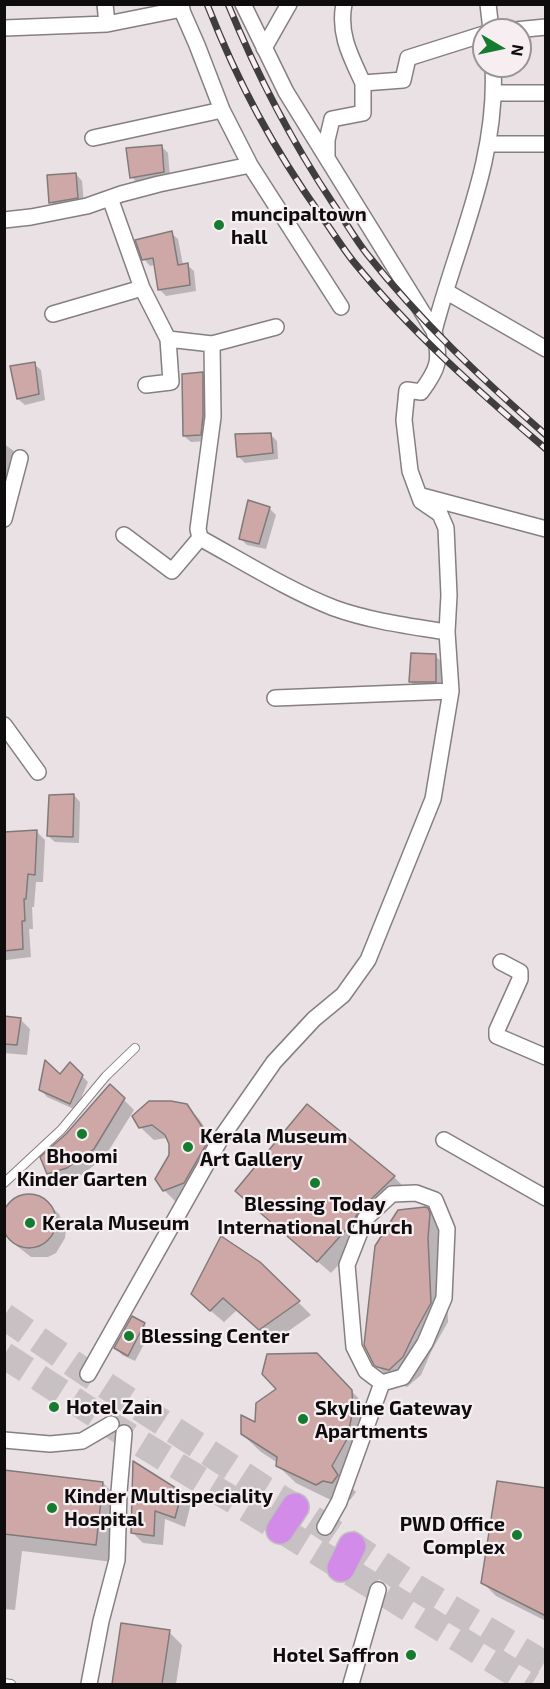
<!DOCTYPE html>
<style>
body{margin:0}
#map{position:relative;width:550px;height:1689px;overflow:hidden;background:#e9e1e4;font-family:"Exo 2",sans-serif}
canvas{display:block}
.frame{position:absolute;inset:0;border:6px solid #0e0c0d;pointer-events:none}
.north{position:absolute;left:472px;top:18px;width:60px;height:60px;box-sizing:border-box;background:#f6eef1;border:2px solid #999496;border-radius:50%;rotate:99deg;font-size:16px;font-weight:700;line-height:24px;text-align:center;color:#0e0c0d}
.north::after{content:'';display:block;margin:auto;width:21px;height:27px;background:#167b2e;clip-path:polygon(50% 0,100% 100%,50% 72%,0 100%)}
</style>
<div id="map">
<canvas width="550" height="1689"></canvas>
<div class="frame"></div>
<div class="north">N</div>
</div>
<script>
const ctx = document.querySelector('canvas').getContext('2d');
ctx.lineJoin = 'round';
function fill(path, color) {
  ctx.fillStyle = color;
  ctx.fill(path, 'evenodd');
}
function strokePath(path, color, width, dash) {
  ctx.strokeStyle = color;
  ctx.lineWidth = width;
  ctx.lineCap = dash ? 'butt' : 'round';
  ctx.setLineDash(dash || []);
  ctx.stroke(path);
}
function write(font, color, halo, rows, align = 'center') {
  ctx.font = font + ' "Exo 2",sans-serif';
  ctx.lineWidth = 4.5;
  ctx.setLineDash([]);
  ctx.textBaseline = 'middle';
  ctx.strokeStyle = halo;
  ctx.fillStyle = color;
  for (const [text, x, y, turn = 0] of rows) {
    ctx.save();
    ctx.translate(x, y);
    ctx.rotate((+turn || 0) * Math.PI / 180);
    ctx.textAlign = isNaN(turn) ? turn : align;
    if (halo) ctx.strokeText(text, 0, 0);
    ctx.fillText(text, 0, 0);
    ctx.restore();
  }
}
const shadow = new Path2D(`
 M162,147L168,153L170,178L138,184L132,177Z
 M76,174L82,181L84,204L57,209L51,202Z
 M171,233L178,239L183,265H187L194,271L196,291L166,296L159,289L155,265L150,266L144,259Z
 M34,364L41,370L45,400L25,405L18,399Z
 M202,374L209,380L207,441L191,442L184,436Z
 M271,435L277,441L278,459L245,463L238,456Z
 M4,444L14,451L8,478H4Z
 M269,508L276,515L266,549L247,545L240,538Z
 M435,656L442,662V688H417L410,681Z
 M74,795L80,802L79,843L55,842L48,836Z
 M37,832L45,840L43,882H36L34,907H32L33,929H29L31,957L6,960L4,834Z
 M4,1017L20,1019L30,1029L27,1055L4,1053Z
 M70,1064L88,1082L76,1110L47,1097L41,1090L60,1076Z
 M110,1086L134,1110L104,1158L77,1178L59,1184L49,1173L67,1135Z
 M186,1105L199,1119L221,1151L197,1196L177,1203L164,1190L170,1155L169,1140L166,1138L154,1140L140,1127Z
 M307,1106L394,1177L407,1190L371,1225L366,1235L331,1273L250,1203Z
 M33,1195L41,1198L59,1214L66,1229L65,1238L56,1253L48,1257H31L17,1246L4,1231L5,1210L17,1198Z
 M427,1209L445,1227L448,1322L432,1350L421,1375L407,1387L393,1382L375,1364Z
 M259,1263L311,1315L273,1342L237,1310L224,1322L206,1307Z
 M132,1318L144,1325L151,1331L135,1361L122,1355L116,1348Z
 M316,1355L369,1409L370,1429L364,1457L349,1485L356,1492L350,1500L342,1498L335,1502L296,1483L277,1465L278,1463L261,1452L242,1434L257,1425L279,1390Z
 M135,1464L181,1493L191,1503L185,1527L165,1519L163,1545L143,1543L133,1533Z
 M4,1472L103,1483L121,1501L113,1562L22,1551L15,1610L4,1609Z
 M546,1489V1621L496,1596L483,1583Z
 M123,1625L169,1632L182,1645L176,1684H113Z`);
const building = new Path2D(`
 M162,145L164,172L130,178L126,148Z
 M76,173L78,198L49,203L47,175Z
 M172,231L178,265L188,263L190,285L158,290L153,258L142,260L135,240Z
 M35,362L39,394L17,399L10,366Z
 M203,372V416L201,435L183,436L182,374Z
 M271,433L273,453L237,457L235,434Z
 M248,500L270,507L259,544L239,539Z
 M411,653L436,654V682H409Z
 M74,794L73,837L47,836L49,795Z
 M37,830L35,875L28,874L26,899H24L25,921H22L23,949L4,951V832Z
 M4,1016L21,1018L17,1045L4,1044Z
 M45,1060L60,1074L70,1062L83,1075L70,1104L39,1090Z
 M110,1084L125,1098L94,1149L67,1168L47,1174L40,1157L66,1134Z
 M149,1101H171L187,1104L208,1136V1141L184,1183L163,1191L155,1179L169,1155V1144L165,1135L152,1125L139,1128L132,1116Z
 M307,1104L395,1176L358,1212L353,1222L317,1262L235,1191Z
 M2 1221a27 27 0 1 1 54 0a27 27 0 1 1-54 0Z
 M425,1207L428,1208L430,1213L428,1238L431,1303L415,1332L403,1357L389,1370L377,1367L374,1365L364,1345L375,1246L398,1210Z
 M221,1236L260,1262L300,1301L259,1330L223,1298L210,1311L191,1294Z
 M132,1316L145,1323L128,1356L114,1348Z
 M317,1353L352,1390L353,1410L347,1439L332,1466L338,1475L332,1483L323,1481L316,1485L276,1466L277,1457L241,1434V1415L255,1422L256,1403L276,1389L262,1374L267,1354Z
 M133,1461L182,1492L175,1518L155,1511L154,1536L131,1533Z
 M4,1470L103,1482L96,1545L4,1534Z
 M497,1481L546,1488V1616L481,1583Z
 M121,1623L170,1630L162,1684H112Z`);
const highwayTunnel = new Path2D(`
 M4,1316L88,1374L263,1488L295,1507L415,1587L546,1665
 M4,1355L124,1433L532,1684`);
const lane = new Path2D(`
 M4,1183L61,1130L106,1076L135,1048
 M4,1683L11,1684`);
const street = new Path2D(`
 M105,4L107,24
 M179,4L197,45L222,110L250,165L341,307
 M243,4L286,92L434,331C441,360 439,368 421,392L407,390L404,420L410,471L421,501L440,514L446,528L449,595L447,632
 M344,4C338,34 351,57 363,83
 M488,4L491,30
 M4,28L107,24L182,9
 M515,30L546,27
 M264,48L289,4
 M494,93H546
 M93,138L222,110
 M489,144H546
 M327,157V140L332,119L363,113V83L403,80L408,58L484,34
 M4,220L31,217L87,206L121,194L159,184L250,165
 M447,292L546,349
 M53,314L142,288
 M434,331C457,242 498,161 493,66
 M212,344L276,327
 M146,385L171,382L168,339
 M422,496L546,529
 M4,519L20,458
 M124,535L172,571L200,538
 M275,698L451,691
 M4,725L38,772
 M501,962L520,972V979L497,1030V1036L546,1057
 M444,1140L546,1198
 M88,1374L221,1138L274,1062L314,1019L343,995L368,960L433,799L451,691L447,632C409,626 370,621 334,608C290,591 242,561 200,538L198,529L213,417L212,344L168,339L142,288L110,198
 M4,1440L50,1444L82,1441L111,1424
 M325,1527L339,1502L382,1383L403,1377L425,1343L444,1298L447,1229L435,1200L416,1193L392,1194L365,1219L347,1265L354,1347L366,1371L382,1383
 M89,1684L101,1621L117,1560L119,1492L124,1433
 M351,1684L378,1590`);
const highway = new Path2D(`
 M280,1530L295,1507
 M341,1568L352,1546`);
const rail = new Path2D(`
 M207,4C238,83 273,148 322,217C332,231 342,247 353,261C410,331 478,391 546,449
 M228,4C257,75 292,142 334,205C345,221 355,239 367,254C420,321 482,379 546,435`);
const markers = [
 [219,225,6,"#167b2e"],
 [82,1134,6,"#167b2e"],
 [188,1147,6,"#167b2e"],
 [315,1183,6,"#167b2e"],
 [30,1223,6,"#167b2e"],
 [129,1336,6,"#167b2e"],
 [54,1407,6,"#167b2e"],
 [303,1419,6,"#167b2e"],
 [52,1508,6,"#167b2e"],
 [517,1535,6,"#167b2e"],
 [411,1655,6,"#167b2e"]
];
const poiNames = [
 ["muncipaltown",231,214],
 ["hall",231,237],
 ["Kerala Museum",200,1136],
 ["Art Gallery",200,1159],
 ["Bhoomi",82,1156,"center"],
 ["Kinder Garten",82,1179,"center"],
 ["Blessing Today",315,1204,"center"],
 ["International Church",315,1227,"center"],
 ["Kerala Museum",42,1223],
 ["Blessing Center",141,1336],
 ["Hotel Zain",66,1407],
 ["Skyline Gateway",315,1408],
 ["Apartments",315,1431],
 ["Kinder Multispeciality",64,1496],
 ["Hospital",64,1519],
 ["PWD Office",505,1524,"right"],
 ["Complex",505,1547,"right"],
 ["Hotel Saffron",399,1655,"right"]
];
fill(shadow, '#0003');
fill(building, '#cea8a7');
strokePath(building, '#817a79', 1.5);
strokePath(highwayTunnel, '#c8c1c4', 27, [27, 14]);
strokePath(lane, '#867f82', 10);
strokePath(street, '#867f82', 18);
strokePath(highway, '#c0c0c0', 30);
strokePath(lane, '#fff', 8);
strokePath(street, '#fff', 15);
strokePath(highway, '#d28be9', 27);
strokePath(rail, '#403d3e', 7);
strokePath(rail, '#f6eef1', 4.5, [14]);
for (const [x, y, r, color] of markers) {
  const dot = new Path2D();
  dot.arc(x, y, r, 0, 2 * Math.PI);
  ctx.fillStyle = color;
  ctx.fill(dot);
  strokePath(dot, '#f6eef1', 2);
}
write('bold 20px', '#0e0c0d', '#f6eef1', poiNames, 'left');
</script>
